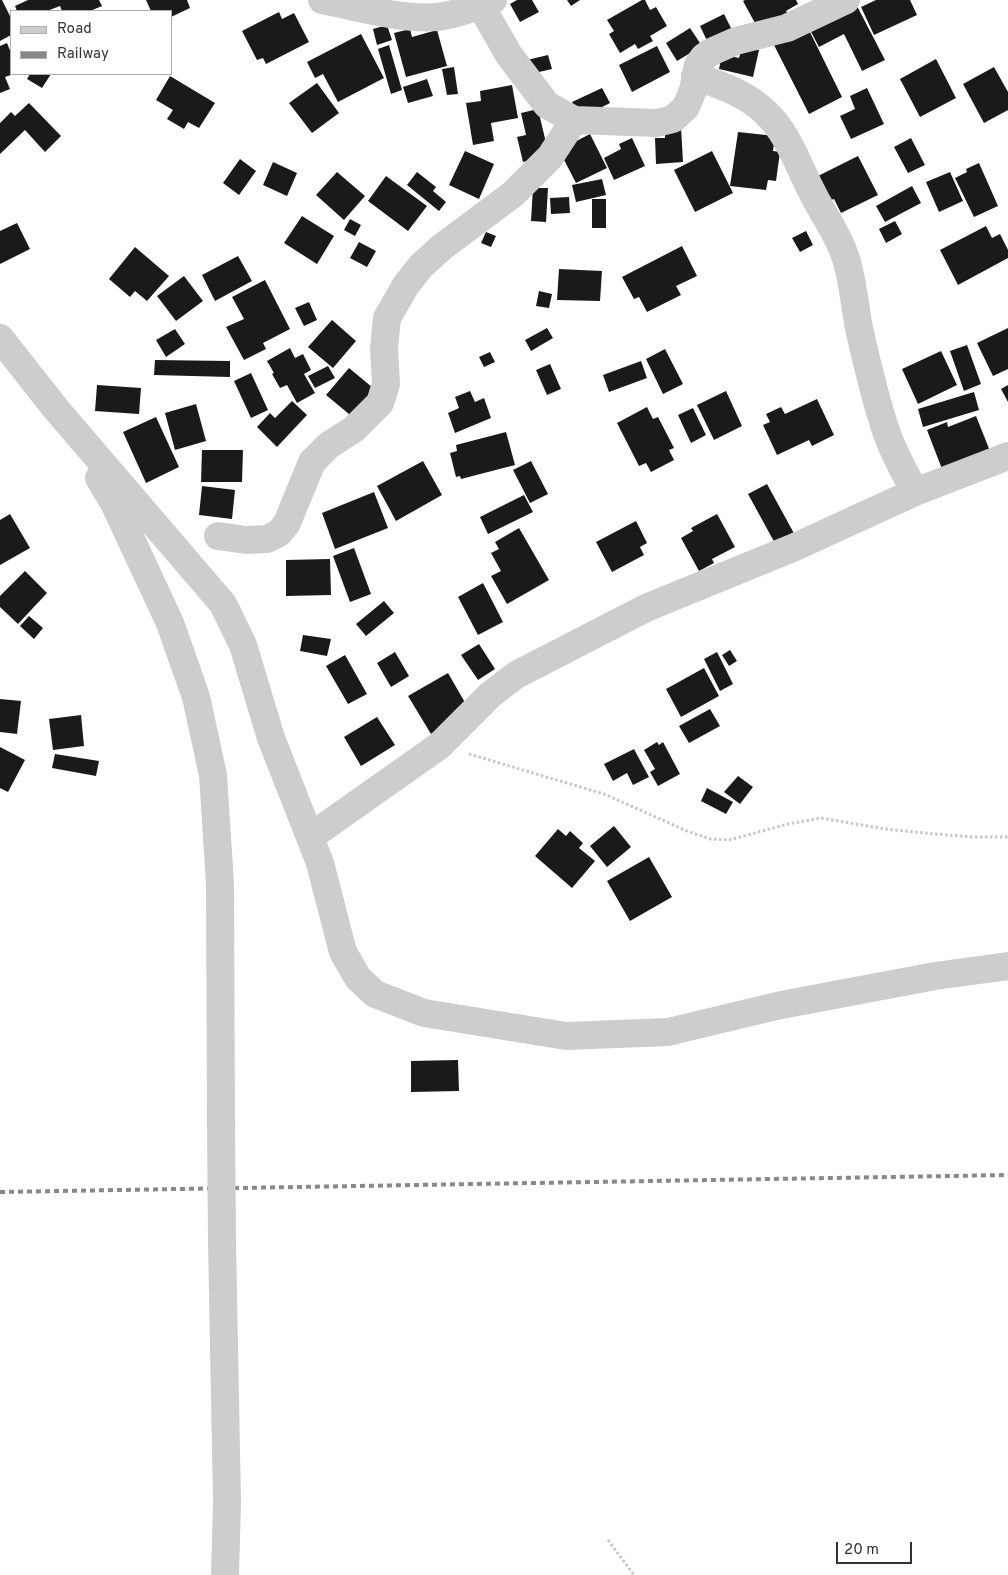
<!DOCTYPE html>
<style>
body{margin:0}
#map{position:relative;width:1008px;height:1575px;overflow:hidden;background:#fff;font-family:Overpass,sans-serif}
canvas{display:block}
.legend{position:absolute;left:10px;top:10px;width:162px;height:65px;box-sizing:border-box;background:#fff;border:1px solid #adadad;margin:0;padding:6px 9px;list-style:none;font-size:15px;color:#333}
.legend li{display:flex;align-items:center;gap:10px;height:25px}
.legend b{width:25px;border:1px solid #adadad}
.scale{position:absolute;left:836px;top:1542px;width:76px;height:22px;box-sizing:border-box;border:2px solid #333;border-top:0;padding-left:6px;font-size:15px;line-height:18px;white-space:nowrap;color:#333;-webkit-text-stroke:4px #fff;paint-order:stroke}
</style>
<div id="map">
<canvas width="1008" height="1575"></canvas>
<ul class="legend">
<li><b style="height:6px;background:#cdcdcd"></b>Road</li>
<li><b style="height:6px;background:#888"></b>Railway</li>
</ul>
<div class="scale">20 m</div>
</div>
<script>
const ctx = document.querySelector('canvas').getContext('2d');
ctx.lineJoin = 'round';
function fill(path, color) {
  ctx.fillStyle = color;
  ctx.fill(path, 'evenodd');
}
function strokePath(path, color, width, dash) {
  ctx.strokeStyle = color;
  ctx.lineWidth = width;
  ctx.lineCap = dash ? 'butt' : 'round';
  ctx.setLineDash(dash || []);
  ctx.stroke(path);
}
const building = new Path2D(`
 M0,0H2L11,18V35L0,41Z
 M28,0H99L102,6L90,11H62L60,6L47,11H17L15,6Z
 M146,0H187L190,8L171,17V11H151Z
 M517,0H532L539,12L520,22L510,4Z
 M567,0H580L571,6Z
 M642,0H645L650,10L656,7L667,26L650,36L653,41L638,49L635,44L620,53L609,34L614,31L607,20Z
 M745,0H796L798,4L786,11L789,16L756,25L743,1Z
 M876,0H910L917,15L874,35L861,7Z
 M856,4L885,60L862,71L844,34L819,47L809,28Z
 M279,12L282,19L294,13L309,42L266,64L263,58L257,60L242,31Z
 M724,14L735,36L710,47L700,26Z
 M387,25L392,40L377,45L373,29Z
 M690,28L702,46L677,61L666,43Z
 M808,28L842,97L809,114L774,45Z
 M410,29L412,37L437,30L447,66L406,77L394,33Z
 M361,34L384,78L338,102L323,74L315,78L307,62Z
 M7,43L11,53V75L5,77L10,89L0,93V46Z
 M389,45L402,90L391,94L378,49Z
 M657,46L670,72L632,92L619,65Z
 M742,46L759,50L753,77L719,69L722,54L739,58Z
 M548,55L552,69L526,75L523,61Z
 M936,59L956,98L920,117L900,79Z
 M454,67L458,94L447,95L442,69Z
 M994,67L1008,92V110L984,123L963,84Z
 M30,74H51L42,88L27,79Z
 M170,76L215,103L199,128L188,122L184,129L167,119L173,110L156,100Z
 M427,79L433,96L408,103L403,87Z
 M317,83L339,113L312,133L289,103Z
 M512,85L518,118L491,123L494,141L473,145L466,103L481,101L480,91Z
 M602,88L610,103L580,118L572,102Z
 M867,88L884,124L851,139L840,116L855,109L850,96Z
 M29,103L61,136L45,152L25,130L0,154V123L11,112L15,116Z
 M538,109L547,147L543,157L523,162L517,137L526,135L521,113Z
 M681,127L683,162L656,164L655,138H665V128Z
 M738,132L775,136L773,151L780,152L776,181L768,180L766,190L730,186Z
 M590,134L607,168L576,183L559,150Z
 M632,138L645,166L614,180L604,158L621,149L619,144Z
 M911,138L925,165L908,173L894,147Z
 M465,151L494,164L479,199L449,185Z
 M712,151L733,193L695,212L674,170Z
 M858,156L878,195L841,213L834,199L828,201L816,177Z
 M240,159L256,171L239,195L223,183Z
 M273,162L297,173L287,196L263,185Z
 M979,163L998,206L974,217L955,178L967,172L966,169Z
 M337,172L365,196L344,220L316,195Z
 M417,172L436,187L433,191L446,202L439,211L407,185Z
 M950,172L963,201L939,212L926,182Z
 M386,176L427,206L408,231L368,201Z
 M602,179L606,195L576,202L572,185Z
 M912,186L921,203L885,222L876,206Z
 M533,188H548L546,222L531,221Z
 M569,197L570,213L551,214L550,198Z
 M592,199H606V228H592Z
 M302,216L334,236L317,264L284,243Z
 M350,219L361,225L355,236L344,230Z
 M895,221L902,234L886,243L879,229Z
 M17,223L30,249L0,264V231Z
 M986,226L992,238L1000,234L1008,250V258L958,285L940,250Z
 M806,231L813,245L800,252L792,238Z
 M486,232L496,236L491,247L481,243Z
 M359,242L376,251L367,267L350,258Z
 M682,246L697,276L676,286L681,295L647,312L639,297L634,299L622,277Z
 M135,247L169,276L147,301L135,291L130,297L109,279Z
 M238,256L252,281L215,301L202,275Z
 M559,269L602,271L600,301L557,300Z
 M184,276L203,301L176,321L157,296Z
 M265,280L290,329L263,343L266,349L244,360L226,327L244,319L232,297Z
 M539,291L552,294L549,308L536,306Z
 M309,302L317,320L304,326L295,308Z
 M332,320L356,341L333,368L308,347Z
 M547,328L553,338L531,351L525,340Z
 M1008,328V369L993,376L977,343Z
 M175,329L185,344L166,357L156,340Z
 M967,345L981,384L964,391L950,351Z
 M290,348L295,358L303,354L311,370L304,374L315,393L297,403L287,385L280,388L272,374L274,373L267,361Z
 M665,349L683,384L663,394L646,359Z
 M941,351L957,385L918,404L902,369Z
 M490,352L495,362L484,367L479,357Z
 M155,360L230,361V377L154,375Z
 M641,361L647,378L609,392L603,375Z
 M550,364L561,389L547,395L536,370Z
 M328,366L335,378L315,388L308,376Z
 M349,368L378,392L355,419L326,395Z
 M251,373L268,410L251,418L234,381Z
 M97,385L141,388L139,414L95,411Z
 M1008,385V402L1001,389Z
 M470,391L475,402L484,398L491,418L455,433L448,413L459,408L455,397Z
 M726,391L742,426L714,440L697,405Z
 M974,392L979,410L923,427L918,409Z
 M817,399L834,435L812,446L809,440L777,455L763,425L770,422L766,414L781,407L785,414Z
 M292,401L307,415L277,447L257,427L270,413L275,418Z
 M196,404L206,441L175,450L165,413Z
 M647,407L653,419L658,417L674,448L669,450L674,460L651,472L646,463L639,466L617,423Z
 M693,408L706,435L691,443L678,415Z
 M976,416L990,451L942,469L927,430L947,422L948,427Z
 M156,417L179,467L146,483L123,432Z
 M506,432L515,465L461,479L460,476L456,477L450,453L457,451L456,445Z
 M202,450H243L242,482H201Z
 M423,461L442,495L396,521L377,486Z
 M531,461L548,494L530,503L513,470Z
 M767,484L796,537L777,547L748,494Z
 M202,486L235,490L232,519L199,515Z
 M374,492L388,528L335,549L322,513Z
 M524,495L533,512L488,534L480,517Z
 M10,514L30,548L0,565V520Z
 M717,514L735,547L712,559L714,563L699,571L681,538L693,531L691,528Z
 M636,521L647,543L640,547L644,555L612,572L596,542Z
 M519,528L549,580L507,604L491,576L501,571L491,553L499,549L495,542Z
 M354,548L371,594L350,602L333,556Z
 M330,559L331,595L286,596V560Z
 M25,571L47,593L18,624L0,607V596Z
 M483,583L503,622L478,635L458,597Z
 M384,601L394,613L366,636L356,624Z
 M29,616L43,628L34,639L20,626Z
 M303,635L331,639L327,656L300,651Z
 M479,644L495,669L478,680L461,655Z
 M730,650L737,661L729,666L722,655Z
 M395,652L409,676L391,687L377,663Z
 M717,652L733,684L720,691L704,659Z
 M345,655L367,694L348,704L326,666Z
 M704,668L719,696L681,717L666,689Z
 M448,673L467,706L458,718L431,734L408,696Z
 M0,699L21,701L17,734L0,732Z
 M710,709L720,726L689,743L679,726Z
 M81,715L84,746L53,750L49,719Z
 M377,717L395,745L361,766L344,737Z
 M657,742L659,745L663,742L680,774L658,786L650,772L655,769L644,750Z
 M0,747L25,760L8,792L0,788Z
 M634,749L649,777L633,785L627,773L613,781L604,764Z
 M55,754L99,761L96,776L52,768Z
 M738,776L753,787L740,804L724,792Z
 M707,788L733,802L726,814L701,801Z
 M614,826L631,847L607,867L590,846Z
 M558,829L566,836L570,831L583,843L579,848L595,861L572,888L535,856Z
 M649,857L672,897L630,921L607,881Z
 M458,1060L459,1091L411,1092V1061Z`);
const path = new Path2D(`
 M469,754L604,794L687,831L710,839L729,840L788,824L821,818L885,829L936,834L972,837H1008
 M608,1540L634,1575`);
const minor = new Path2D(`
 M322,0C358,7 401,20 437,17C454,15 477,7 493,0
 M481,6L509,55L547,105L574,120L657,123L673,119L686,107L693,90L698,65L704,57L711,52L736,41L787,28L846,0
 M695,76C720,85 745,93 765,112C788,133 797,163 811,190C821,211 836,231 844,253C853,277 854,303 859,328C867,364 875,399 887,434C894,454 905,473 915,492
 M0,338L56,409L223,604L243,645L271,738L320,863L343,952L358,978L375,994L424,1013L566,1036L668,1032L781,1005L935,976L1008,966
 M99,478L114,503L170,623L196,697L213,775L220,884L221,1124
 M218,536L246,540L267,539L279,533L287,523L312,462L329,445L354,429L380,403L386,384L384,349L387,318L406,285L421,266L442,247L513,194L550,157L574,120
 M310,837L439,746L490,695L516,675L646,608L795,547L915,492L1008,456
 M222,1242L227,1502L225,1575`);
const rail = new Path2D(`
 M0,1192L1008,1175`);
const minorBridge = new Path2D(`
 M221,1124L222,1242`);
fill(building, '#1a1a1a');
strokePath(path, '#c7c7c7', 3, [2.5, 2.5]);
strokePath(minor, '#cdcdcd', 28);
strokePath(rail, '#888', 4, [5, 4]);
strokePath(minorBridge, '#cdcdcd', 28);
</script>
